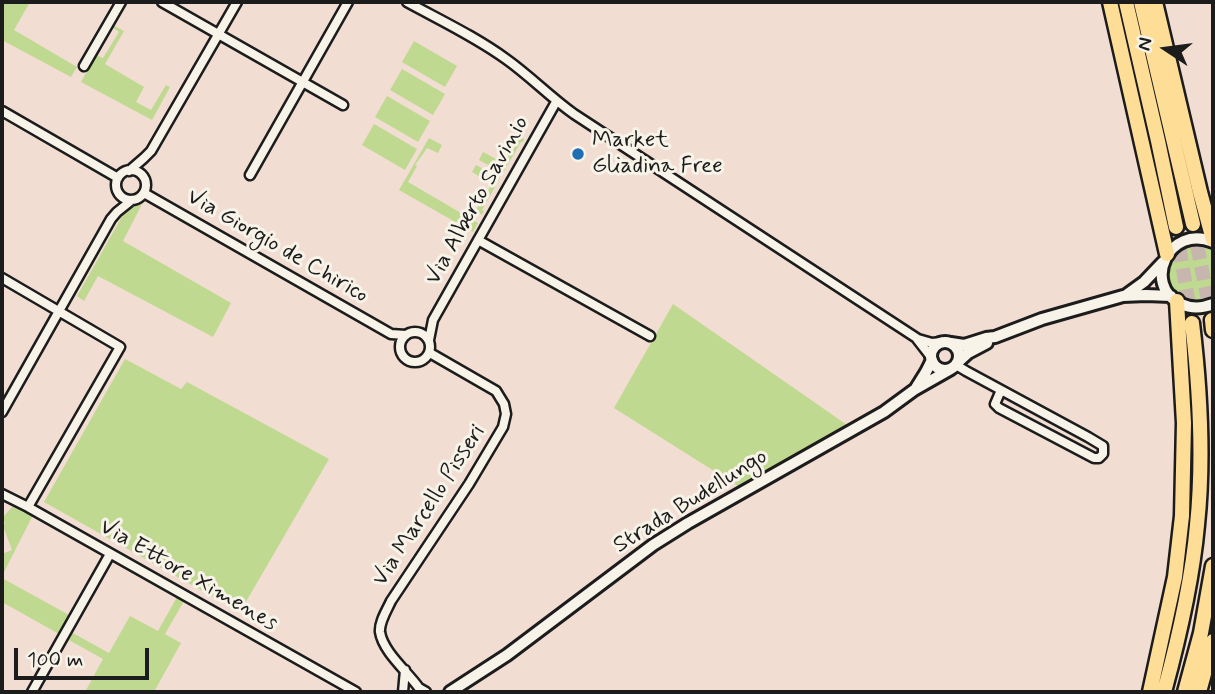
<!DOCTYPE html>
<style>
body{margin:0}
#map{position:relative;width:1215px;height:694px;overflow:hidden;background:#f1ddd2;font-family:Mynerve,sans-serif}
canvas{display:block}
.frame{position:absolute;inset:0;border:4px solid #1c1c1c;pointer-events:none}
.north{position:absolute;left:1131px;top:14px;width:70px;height:70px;-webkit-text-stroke:5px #f7f3e8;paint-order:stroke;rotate:283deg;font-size:19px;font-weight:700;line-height:28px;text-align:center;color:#1c1c1c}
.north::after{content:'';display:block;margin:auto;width:24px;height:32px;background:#1c1c1c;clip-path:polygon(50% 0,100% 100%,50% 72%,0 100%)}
.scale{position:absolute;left:14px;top:648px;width:135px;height:32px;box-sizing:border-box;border:4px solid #1c1c1c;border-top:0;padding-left:9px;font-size:21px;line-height:24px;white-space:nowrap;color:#1c1c1c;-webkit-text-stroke:5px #f7f3e8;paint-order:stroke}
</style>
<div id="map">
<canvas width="1215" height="694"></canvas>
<div class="frame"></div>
<div class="north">N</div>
<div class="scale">100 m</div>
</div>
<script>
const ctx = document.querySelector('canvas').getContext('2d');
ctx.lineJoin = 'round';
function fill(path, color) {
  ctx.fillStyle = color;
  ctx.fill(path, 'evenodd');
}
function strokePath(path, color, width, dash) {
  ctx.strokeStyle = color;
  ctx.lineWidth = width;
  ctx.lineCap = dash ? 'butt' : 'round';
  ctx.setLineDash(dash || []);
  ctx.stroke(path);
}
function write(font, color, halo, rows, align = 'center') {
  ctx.font = font + ' Mynerve,sans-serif';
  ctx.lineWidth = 6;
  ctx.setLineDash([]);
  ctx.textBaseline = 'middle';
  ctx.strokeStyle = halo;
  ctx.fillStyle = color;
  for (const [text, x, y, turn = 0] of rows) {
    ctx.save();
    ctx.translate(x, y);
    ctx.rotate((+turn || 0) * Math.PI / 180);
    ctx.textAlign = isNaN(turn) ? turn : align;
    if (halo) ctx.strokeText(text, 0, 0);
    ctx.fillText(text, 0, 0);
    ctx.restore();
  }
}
const green = new Path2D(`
 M2,2H30L14,30L77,67L71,77L2,40Z
 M113,25L124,31L105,64L144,87L136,102L151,110L166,85L170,87L152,120L81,82L96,55L103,58L119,32L112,27Z
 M414,41L457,66L445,87L402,62Z
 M402,69L445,94L433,115L390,90Z
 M387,96L430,121L418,142L375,117Z
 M374,124L417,149L405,170L362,145Z
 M519,136L524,139L523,142H521L503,173L479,160L483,152L504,163Z
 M429,138L442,145L438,153L427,148L415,165L417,166L408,182L478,223L473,232L399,190Z
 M476,165L500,178L482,210L484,211L482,215L476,210L492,184L472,172Z
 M142,204L123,241L231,303L213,337L98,276L84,301L77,296L128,206H135Z
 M1196,244H1203L1213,249V298C1171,322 1146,251 1196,244Z
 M673,304L850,427L741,488L614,408Z
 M125,359L181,389L187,382L329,459L240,612L44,502Z
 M14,505L33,515L2,576V554L12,550L3,526L5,524L3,517Z
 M2,578L69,615L59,634L2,602Z
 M177,597L184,601L165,634L181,643L154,692H85L103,659L67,639L71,632L109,653L130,616L158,631Z`);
const highwayTunnel = new Path2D(`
 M1193,225L1212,320
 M1176,227L1192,323`);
const street = new Path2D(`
 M162,2L343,105
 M407,2C440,20 476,37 506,59C530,76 550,97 574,114L918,339L932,343L942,342
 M84,66L121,2
 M2,111L118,178
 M116 185a15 15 0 1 1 30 0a15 15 0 1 1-30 0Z
 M129,171L144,158L151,151L237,2
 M250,175L348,2
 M144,193L391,334L406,335
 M478,240L650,336
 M2,278L120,347L28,507
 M400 347a15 15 0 1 1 30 0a15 15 0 1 1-30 0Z
 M917,339L931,357
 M429,340L433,320L556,102
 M956,365L966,371L1088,437L1103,446V454L1099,458H1094L999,408L995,404L1001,390
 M2,412L111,219L117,212L132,200
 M2,494L28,507L356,692
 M32,692L110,554
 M403,692L405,670
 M426,692L419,688C408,672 383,652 380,632C379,622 387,610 391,601L469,484L503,427L506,414L504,404L496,391L430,353`);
const secondary = new Path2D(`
 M1213,242C1169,223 1141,285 1181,304C1192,309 1203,308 1213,304
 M1126,295L1144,282L1163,262
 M931 356a14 14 0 1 1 28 0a14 14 0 1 1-28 0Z
 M951,343L964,345L986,338L995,337L1042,319L1123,296L1146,295L1171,296
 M957,363L968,353L987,343
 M916,388L926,372L932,360
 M450,692L507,655L653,545L688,523L884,412L914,390L951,369`);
const highway = new Path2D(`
 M1110,2L1167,254
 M1126,2L1158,141L1176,227
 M1141,2L1193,224
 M1155,2L1200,192L1213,240
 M1212,320L1213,330
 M1150,692L1175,577L1182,516L1184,423L1177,301
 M1164,692C1179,637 1192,582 1197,525C1204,458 1200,390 1192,323
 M1185,692L1201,633L1213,566
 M1199,692L1213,641`);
const markers = [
 [578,154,7,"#1f6fb2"]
];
const poiNames = [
 ["Market",592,141],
 ["Gliadina Free",592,167]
];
const streetNames = [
 ["Via Alberto Savinio",478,201,-61],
 ["Via Giorgio de Chirico",277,247,30],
 ["Strada Budellungo",691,502,-32],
 ["Via Marcello Pisseri",430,506,-57],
 ["Via Ettore Ximenes",188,576,30]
];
fill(green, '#c0d990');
strokePath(highwayTunnel, '#c6b6ae', 14, [14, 7]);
strokePath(street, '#1c1c1c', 13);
strokePath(secondary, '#1c1c1c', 16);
strokePath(highway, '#1c1c1c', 19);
strokePath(street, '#f7f3e8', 8);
strokePath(secondary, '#f7f3e8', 10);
strokePath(highway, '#fedd96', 14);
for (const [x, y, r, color] of markers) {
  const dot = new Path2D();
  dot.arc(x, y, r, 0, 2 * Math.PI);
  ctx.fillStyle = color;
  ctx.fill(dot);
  strokePath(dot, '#f7f3e8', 2.5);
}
write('23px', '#1c1c1c', '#f7f3e8', poiNames, 'left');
write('23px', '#1c1c1c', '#f7f3e8', streetNames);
</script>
